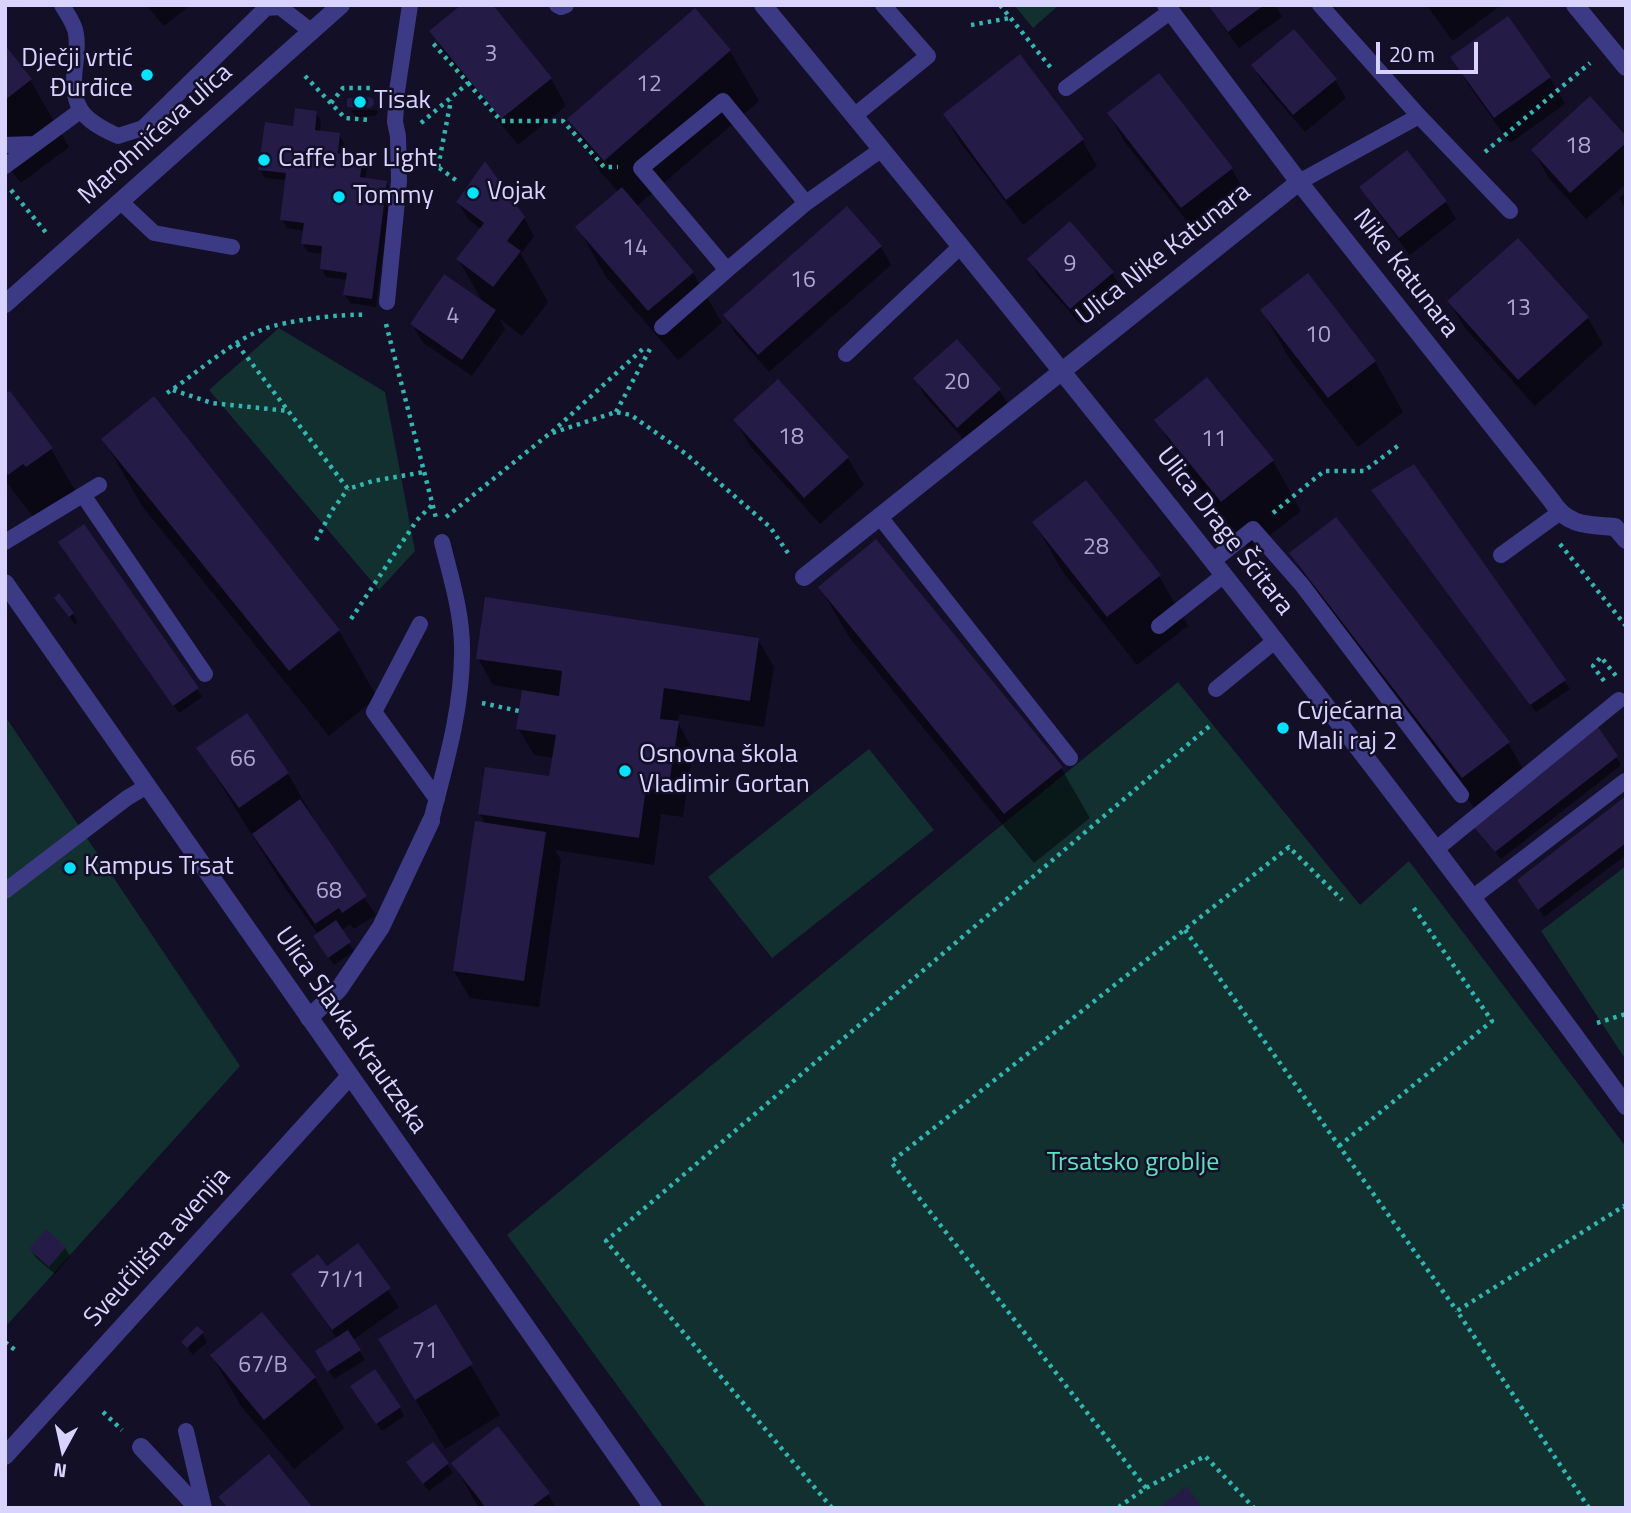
<!DOCTYPE html>
<meta charset="utf-8">
<style>
body{margin:0}
#map{position:relative;width:1631px;height:1513px;overflow:hidden;background:#130f26;font-family:"Titillium Web",sans-serif}
canvas{display:block}
.frame{position:absolute;inset:0;border:7px solid #d9d4ff;pointer-events:none}
.north{position:absolute;left:28px;top:1415px;width:70px;height:70px;-webkit-text-stroke:5px #130f26;paint-order:stroke;rotate:188deg;font-size:19px;font-weight:700;line-height:28px;text-align:center;color:#d9d4ff}
.north::after{content:'';display:block;margin:auto;width:24px;height:32px;background:#d9d4ff;clip-path:polygon(50% 0,100% 100%,50% 72%,0 100%)}
.scale{position:absolute;left:1376px;top:42px;width:102px;height:32px;box-sizing:border-box;border:4px solid #d9d4ff;border-top:0;padding-left:9px;font-size:21px;line-height:24px;white-space:nowrap;color:#d9d4ff;-webkit-text-stroke:5px #130f26;paint-order:stroke}
</style>
<div id="map">
<canvas width="1631" height="1513"></canvas>
<div class="frame"></div>
<div class="north">N</div>
<div class="scale">20 m</div>
</div>
<script>
const ctx = document.querySelector('canvas').getContext('2d');
ctx.lineJoin = 'round';
function fill(path, color) {
  ctx.fillStyle = color;
  ctx.fill(path, 'evenodd');
}
function strokePath(path, color, width, dash) {
  ctx.strokeStyle = color;
  ctx.lineWidth = width;
  ctx.lineCap = dash ? 'butt' : 'round';
  ctx.setLineDash(dash || []);
  ctx.stroke(path);
}
function write(font, color, halo, rows, align = 'center') {
  ctx.font = font + ' "Titillium Web",sans-serif';
  ctx.lineWidth = 5;
  ctx.setLineDash([]);
  ctx.textBaseline = 'middle';
  ctx.strokeStyle = halo;
  ctx.fillStyle = color;
  for (const [text, x, y, turn = 0] of rows) {
    ctx.save();
    ctx.translate(x, y);
    ctx.rotate((+turn || 0) * Math.PI / 180);
    ctx.textAlign = isNaN(turn) ? turn : align;
    if (halo) ctx.strokeText(text, 0, 0);
    ctx.fillText(text, 0, 0);
    ctx.restore();
  }
}
const green = new Path2D(`
 M1014,5H1059L1033,28Z
 M279,328L385,392L415,551L379,590L209,390Z
 M1178,682L1360,905L1409,861L1626,1147V1508H707L507,1235L987,837Z
 M5,716L240,1066L8,1324L5,1322Z
 M869,749L934,830L772,958L708,877Z
 M1626,866V1060L1541,931Z`);
const shadow = new Path2D(`
 M146,5H190L164,26Z
 M490,5L551,79L566,106L518,145L447,58L432,31Z
 M1208,5H1275L1282,17L1239,48Z
 M1426,5H1501L1453,41Z
 M5,48L30,80L69,147L21,183L5,163Z
 M730,51L759,101L636,207L693,273L722,323L678,360L606,277L578,227L618,192L599,170L570,120Z
 M1453,57L1550,78L1565,104L1510,143L1468,84Z
 M1253,65L1335,80L1346,98L1305,132L1263,83Z
 M1158,76L1232,169L1247,196L1197,234L1124,141L1109,114Z
 M351,110H377L378,113L375,116L356,117Z
 M316,113L321,121L320,132L339,135L344,143L343,156L362,158L367,167L365,179L386,182L391,191L376,307L350,303L345,295L347,280L326,277L322,269L323,254L308,252L303,244L305,231L287,228L282,220L287,180L265,178L260,169L294,128Z
 M945,115L1082,140L1097,166L1023,225L960,142Z
 M1626,139V184L1586,219L1548,177L1533,150Z
 M1362,188L1446,202L1456,219L1410,255L1372,205Z
 M1626,192V209L1619,198Z
 M458,202L524,218L534,236L521,254L548,302L522,336L499,318L505,329L472,376L422,342L412,324L484,304L458,259L481,229L469,220Z
 M847,208L881,247L891,265L769,372L735,333L725,315Z
 M1029,259L1112,273L1123,291L1082,326L1039,277Z
 M1308,276L1375,362L1403,412L1358,447L1291,361L1262,311Z
 M1449,302L1588,318L1603,344L1535,406L1465,328Z
 M915,378L999,390L1010,407L968,444L925,396Z
 M778,381L848,458L864,485L820,524L751,447L735,420Z
 M5,397L51,449L80,499L38,524L5,480Z
 M1157,420L1273,461L1301,511L1250,551L1185,470Z
 M104,440L339,631L377,697L329,736L142,506Z
 M1413,466L1570,689L1536,712L1378,499Z
 M1034,522L1159,576L1188,626L1137,665L1063,572Z
 M65,551L197,689L202,697L179,713Z
 M1291,553L1508,743L1531,783L1616,757L1621,765L1501,859L1476,827L1484,820L1329,620Z
 M820,587L1061,768L1090,818L1034,863L849,637Z
 M61,606L73,614L77,622L75,624Z
 M758,640L774,667L764,727L679,714L678,723L693,750L683,817L661,814L654,865L555,850L561,860L539,1007L470,998L454,971L486,825L480,814L551,778L554,758L534,755L518,728L524,690L493,685L478,658Z
 M198,748L288,774L317,824L315,825L376,915L354,929L350,924L341,931L354,951L334,965L320,945L318,934L283,885Z
 M1626,798V855L1544,917L1524,889Z
 M358,1246L399,1307L353,1340L365,1360L334,1379L317,1352L337,1339L293,1274L326,1268Z
 M65,1248L70,1256L55,1274L36,1258L31,1250Z
 M435,1306L500,1415L445,1449L409,1389Z
 M202,1333L207,1342L193,1355L183,1342Z
 M212,1356L315,1378L344,1428L294,1469L241,1406Z
 M357,1395L400,1408L404,1416L382,1431Z
 M433,1444L453,1473L429,1491L413,1471Z
 M453,1463L548,1494L556,1508H479Z`);
const building = new Path2D(`
 M461,5H493L552,78L501,119L429,31Z
 M1208,5H1264L1228,32Z
 M695,8L731,50L604,161L567,119Z
 M1508,16L1551,77L1494,118L1450,57Z
 M1294,29L1337,79L1293,115L1251,65Z
 M5,45L32,79L5,100Z
 M1020,54L1084,139L1006,200L943,114Z
 M1159,73L1233,168L1181,208L1107,113Z
 M1590,96L1626,136V143L1570,193L1531,150Z
 M370,97L373,99L374,104L371,108L347,107V99L349,98Z
 M295,108L317,111L315,130L340,133L338,153L363,157L360,177L387,181L372,299L343,295L347,273L320,269L322,246L301,244L304,223L280,220L286,173L258,170L265,122L293,126Z
 M1407,150L1447,201L1399,238L1359,187Z
 M485,161L525,217L507,241L521,251L493,287L456,259L484,223L456,202Z
 M622,187L694,272L648,311L575,227Z
 M847,206L882,246L758,355L723,315Z
 M1070,221L1114,272L1070,309L1027,259Z
 M1518,238L1589,317L1518,380L1447,301Z
 M1308,273L1376,361L1328,398L1260,310Z
 M444,274L496,310L462,360L410,324Z
 M957,339L1001,389L957,428L913,378Z
 M1207,377L1274,460L1221,502L1154,420Z
 M778,379L849,457L804,498L733,420Z
 M10,391L53,448L26,467L23,464L8,475L5,471V394Z
 M154,396L340,630L289,671L101,439Z
 M1414,464L1566,680L1530,705L1371,490Z
 M1086,480L1161,575L1107,617L1032,522Z
 M1336,517L1510,742L1462,778L1289,553Z
 M84,524L199,688L173,706L58,542Z
 M876,539L1063,767L1004,814L818,587Z
 M59,593L74,613L69,617L54,598Z
 M485,597L759,638L750,701L664,688L660,719L679,721L668,791L646,788L639,838L478,814L485,767L549,776L556,735L516,729L522,690L559,696L562,671L476,659Z
 M247,713L289,773L239,808L196,748Z
 M1598,727L1618,756L1495,852L1473,826Z
 M1626,796V843L1538,910L1517,880Z
 M300,799L367,896L342,913L339,908L315,924L252,834Z
 M475,821L546,832L524,981L453,971Z
 M336,920L351,942L328,958L313,936Z
 M46,1229L66,1247L49,1267L29,1249Z
 M358,1243L391,1288L332,1330L291,1274L318,1254L327,1266Z
 M436,1304L473,1364L415,1400L378,1339Z
 M262,1312L316,1377L264,1420L210,1355Z
 M197,1326L204,1332L187,1348L181,1342Z
 M348,1330L361,1350L327,1372L315,1351Z
 M375,1369L401,1407L376,1424L350,1386Z
 M498,1426L550,1493L530,1508H486L451,1463Z
 M433,1442L449,1463L423,1484L406,1462Z
 M269,1454L313,1508H228L218,1497Z
 M1187,1486L1202,1508H1158Z`);
const path = new Path2D(`
 M1000,5L1051,68
 M971,25L1010,18
 M305,76L345,118L369,120
 M468,83L501,121H563L604,167H618
 M331,103L343,88H372
 M421,123L468,83L431,41
 M1485,152L1590,63
 M423,163L438,167L457,181
 M438,167L451,100
 M11,190L48,235
 M386,324L436,518
 M237,344L348,489L373,481L424,472
 M173,390L212,403L288,411
 M167,393C196,374 233,340 264,329C284,321 345,313 367,315
 M616,412L650,349
 M552,432L646,346
 M1273,513L1324,471H1364L1399,445
 M446,517L549,434L616,412L631,415L686,454L770,527L790,556
 M316,540L333,509L348,489
 M1560,544L1626,626
 M351,619L417,520L432,505
 M1604,681L1593,666L1601,657L1616,676
 M482,703L519,711
 M1185,930L1457,1311
 M1597,1023L1626,1014
 M1339,1146L1492,1021L1411,904
 M5,1342L15,1350
 M103,1412L122,1430
 M1146,1488L891,1162L1289,847L1342,900
 M832,1508L606,1241L1212,724
 M1120,1508V1506L1146,1488L1205,1456L1254,1508
 M1589,1508L1457,1311L1624,1206L1626,1209`);
const service = new Path2D(`
 M62,5C67,14 75,24 76,34C78,44 76,57 75,67C70,107 82,120 118,136L143,128L266,8L280,7L312,32
 M557,5L561,7L566,5
 M1066,88L1171,11
 M854,116L928,56L883,5
 M1419,116L1510,211
 M5,145L33,144
 M5,166L80,111
 M1299,182L1419,116L1320,5
 M121,202L154,233L232,247
 M806,203L727,270L641,168L723,101L806,203L882,149
 M387,302L399,181L398,136L395,122L397,91L410,5
 M662,327L727,270
 M846,354L961,246
 M83,495L205,674
 M880,517L1070,758
 M5,542L99,485
 M1501,555L1559,513
 M1213,561L1253,529L1302,585L1461,795
 M420,624L374,712L437,799
 M1159,626L1224,575
 M1216,689L1276,640
 M431,821C445,766 462,710 462,653C463,616 451,578 442,542
 M1435,850L1619,700
 M5,891L127,798L147,786
 M1472,898L1625,781
 M186,1431L204,1508`);
const minor = new Path2D(`
 M763,5C1060,365 1352,728 1626,1106
 M1166,5L1299,182L1551,500C1567,526 1586,525 1615,527L1626,540
 M1575,5L1626,67
 M5,304L341,5
 M804,577L1299,182
 M309,1018L339,989L381,927L431,821
 M141,1447L198,1508
 M5,1456L350,1076`);
const tertiary = new Path2D(`
 M5,583L653,1508`);
const markers = [
 [147,75,7,"#00e5ff"],
 [360,102,7,"#00e5ff"],
 [264,160,7,"#00e5ff"],
 [473,193,7,"#00e5ff"],
 [339,197,7,"#00e5ff"],
 [1283,728,7,"#00e5ff"],
 [625,771,7,"#00e5ff"],
 [70,868,7,"#00e5ff"]
];
const numberNames = [
 ["3",491,55],
 ["12",649,85],
 ["18",1578,147],
 ["14",635,249],
 ["9",1070,265],
 ["16",803,281],
 ["13",1518,309],
 ["4",453,317],
 ["10",1318,336],
 ["20",957,383],
 ["18",791,438],
 ["11",1214,440],
 ["28",1096,548],
 ["66",243,760],
 ["68",329,892],
 ["71/1",341,1281],
 ["71",425,1352],
 ["67/B",263,1366]
];
const poiNames = [
 ["Dječji vrtić",133,60,"right"],
 ["Đurđice",133,90,"right"],
 ["Tisak",374,102],
 ["Caffe bar Light",278,160],
 ["Vojak",487,193],
 ["Tommy",353,197],
 ["Cvjećarna",1297,713],
 ["Mali raj 2",1297,743],
 ["Osnovna škola",639,756],
 ["Vladimir Gortan",639,786],
 ["Kampus Trsat",84,868]
];
const streetNames = [
 ["Marohnićeva ulica",156,135,-42],
 ["Ulica Nike Katunara",1164,255,-38],
 ["Nike Katunara",1405,274,52],
 ["Ulica Drage Šćitara",1224,532,52],
 ["Ulica Slavka Krautzeka",350,1031,55],
 ["Sveučilišna avenija",158,1248,-48]
];
const parkNames = [
 ["Trsatsko groblje",1133,1164]
];
fill(green, '#12302f');
fill(shadow, '#0007');
fill(building, '#241b47');
strokePath(path, '#2fb8b0', 4.5, [3.5, 5]);
strokePath(service, '#3d3a85', 16);
strokePath(minor, '#3d3a85', 18);
strokePath(tertiary, '#3d3a85', 18);
for (const [x, y, r, color] of markers) {
  const dot = new Path2D();
  dot.arc(x, y, r, 0, 2 * Math.PI);
  ctx.fillStyle = color;
  ctx.fill(dot);
  strokePath(dot, '#130f26', 2.5);
}
write('23px', '#aca6d1', null, numberNames);
write('26px', '#d9d4ff', '#130f26', poiNames, 'left');
write('26px', '#d9d4ff', '#130f26', streetNames);
write('26px', '#5fe0c0', '#130f26', parkNames);
</script>
